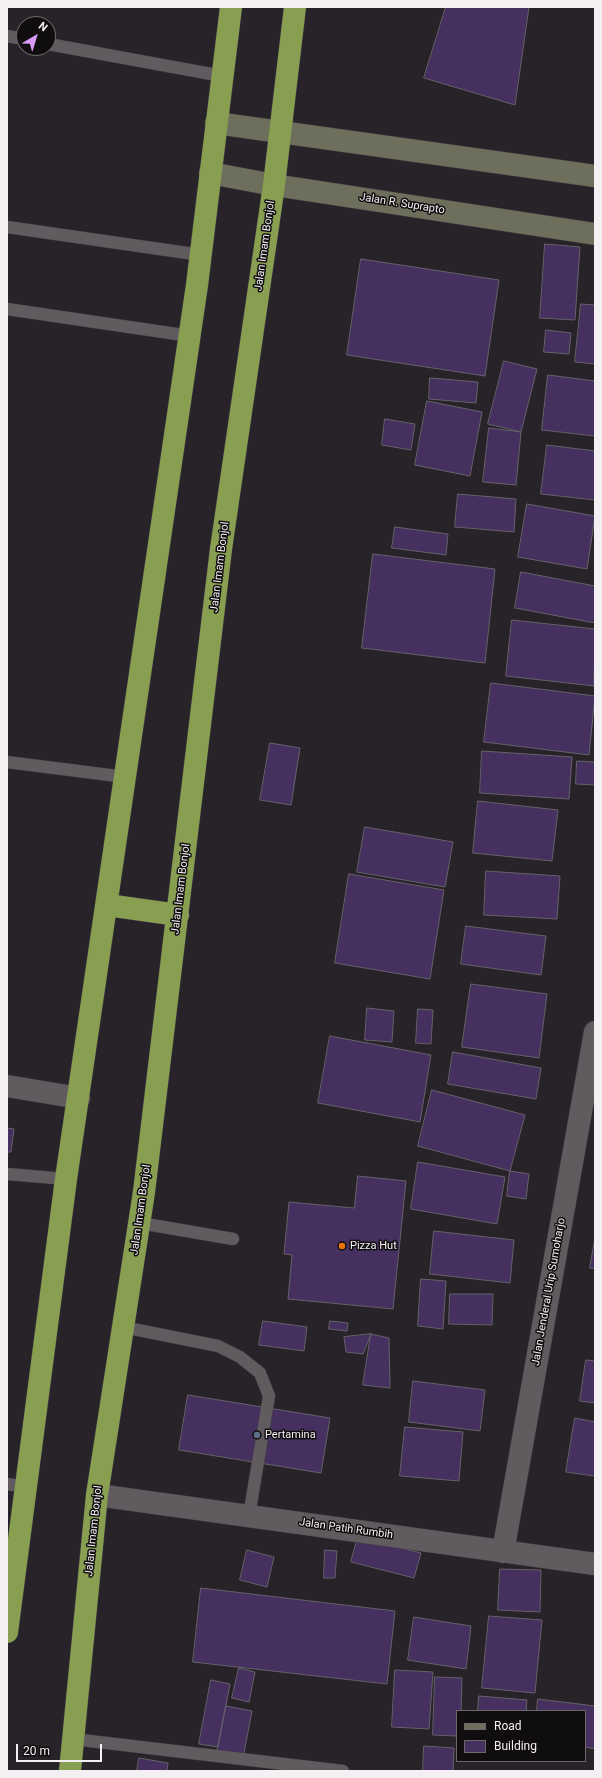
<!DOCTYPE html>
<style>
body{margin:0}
#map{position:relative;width:602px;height:1778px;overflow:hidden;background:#282328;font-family:Roboto,sans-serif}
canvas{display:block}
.frame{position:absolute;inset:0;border:8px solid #f3eff2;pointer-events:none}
.legend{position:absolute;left:456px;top:1710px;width:130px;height:52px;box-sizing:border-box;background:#100d0f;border:1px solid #6b676a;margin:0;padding:5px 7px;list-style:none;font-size:12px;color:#f3eff2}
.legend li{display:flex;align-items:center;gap:8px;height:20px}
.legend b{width:20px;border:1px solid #6b676a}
.north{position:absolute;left:16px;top:16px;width:40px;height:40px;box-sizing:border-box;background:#100d0f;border:1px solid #6b676a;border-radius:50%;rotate:38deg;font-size:11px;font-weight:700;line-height:16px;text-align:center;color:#f3eff2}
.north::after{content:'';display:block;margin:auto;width:14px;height:18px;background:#d99af7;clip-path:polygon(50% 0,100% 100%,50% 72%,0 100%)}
.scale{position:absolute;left:16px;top:1744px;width:86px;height:18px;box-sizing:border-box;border:2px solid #f3eff2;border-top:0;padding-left:5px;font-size:12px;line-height:14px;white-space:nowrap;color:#f3eff2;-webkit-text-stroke:3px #100d0f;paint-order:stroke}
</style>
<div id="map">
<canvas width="602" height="1778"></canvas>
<div class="frame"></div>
<ul class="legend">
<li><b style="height:5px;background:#6d6f5c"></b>Road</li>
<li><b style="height:11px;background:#453060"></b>Building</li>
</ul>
<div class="north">N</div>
<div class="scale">20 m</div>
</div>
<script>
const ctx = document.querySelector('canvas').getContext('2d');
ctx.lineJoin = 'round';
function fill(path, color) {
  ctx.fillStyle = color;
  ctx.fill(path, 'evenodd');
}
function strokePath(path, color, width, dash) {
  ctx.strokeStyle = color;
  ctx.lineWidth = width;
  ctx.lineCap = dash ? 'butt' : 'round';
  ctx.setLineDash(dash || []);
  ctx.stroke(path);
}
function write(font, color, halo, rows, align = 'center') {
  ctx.font = font + ' Roboto,sans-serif';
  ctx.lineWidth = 3;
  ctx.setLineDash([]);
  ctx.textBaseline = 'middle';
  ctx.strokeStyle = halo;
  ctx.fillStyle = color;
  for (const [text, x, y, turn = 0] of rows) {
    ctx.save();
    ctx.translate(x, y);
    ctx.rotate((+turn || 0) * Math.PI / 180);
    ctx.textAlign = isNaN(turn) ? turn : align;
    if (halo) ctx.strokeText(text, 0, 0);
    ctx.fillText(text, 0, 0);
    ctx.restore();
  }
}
const building = new Path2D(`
 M446,7H529L515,105L424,78Z
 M545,244L580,247L575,320L540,318Z
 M361,259L499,280L485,376L347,355Z
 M581,304L595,305V364L575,362Z
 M546,330L571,333L569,354L544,352Z
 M504,361L537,369L521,432L488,424Z
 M548,375L595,381V436L542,430Z
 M430,378L478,382L476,403L429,399Z
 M427,401L482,412L470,476L415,465Z
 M385,419L415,424L411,450L382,445Z
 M489,428L521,432L516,485L483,482Z
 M547,445L595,451V500L541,494Z
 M458,494L516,499L514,532L455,527Z
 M527,504L595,516L587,569L518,557Z
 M395,527L448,534L446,555L392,548Z
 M373,554L495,569L485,663L362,648Z
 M521,572L595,586V623L515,608Z
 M512,620L595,629L594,686L506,676Z
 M491,683L595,696L589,755L484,742Z
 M270,743L300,748L291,805L260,800Z
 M482,751L572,757L569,799L480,793Z
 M577,761L595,762V785L576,784Z
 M478,801L558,810L552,861L473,853Z
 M365,827L453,842L445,887L357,872Z
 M486,871L560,876L557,919L484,915Z
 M349,874L444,890L430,979L335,963Z
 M466,926L546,936L541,975L461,964Z
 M471,984L547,994L539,1058L462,1047Z
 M367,1008L394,1011L392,1042L365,1040Z
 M418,1009L433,1010L431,1044L416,1043Z
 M330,1036L431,1055L420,1122L318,1103Z
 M453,1052L541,1068L536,1099L448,1084Z
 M432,1090L525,1115L510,1171L418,1146Z
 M7,1128L14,1129L11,1152H7Z
 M418,1162L505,1177L497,1224L411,1209Z
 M510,1171L529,1174L526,1199L507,1196Z
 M358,1176L406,1181L393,1309L288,1299L292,1255L284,1254L289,1202L354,1208Z
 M434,1231L514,1240L510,1283L430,1274Z
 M595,1238V1269L590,1268Z
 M421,1279L446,1281L443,1329L418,1326Z
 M450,1294H493L492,1325L449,1324Z
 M263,1321L307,1327L304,1351L259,1345Z
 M330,1321L348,1323L347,1331L329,1329Z
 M371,1334L363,1354L346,1352L344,1337Z
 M371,1334L389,1338L390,1388L363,1385Z
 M586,1360L595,1361V1403L580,1401Z
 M413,1381L485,1390L480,1431L409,1422Z
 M188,1395L330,1418L321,1473L179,1450Z
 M575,1418L595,1422V1476L566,1472Z
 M405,1427L463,1432L459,1481L400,1476Z
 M358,1537L421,1553L414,1578L351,1562Z
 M247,1550L274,1557L267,1587L240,1580Z
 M325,1550L337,1551L335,1578H324Z
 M500,1569L541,1570L540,1612L498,1610Z
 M201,1588L395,1611L387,1684L193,1662Z
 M489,1616L542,1620L535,1693L482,1688Z
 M414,1617L471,1626L466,1669L408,1660Z
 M239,1668L255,1672L249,1702L232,1698Z
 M395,1670L433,1672L429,1729L392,1727Z
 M435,1677L462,1678L461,1711H457V1736L433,1735Z
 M211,1680L230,1684L218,1747L199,1744Z
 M479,1696L527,1700L526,1711H478Z
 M538,1699L595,1706V1749L585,1747V1711H537Z
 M226,1706L252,1711L243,1758L217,1752Z
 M424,1746L454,1748L453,1771H423Z
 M139,1758L168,1763L167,1771H137Z`);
const lane = new Path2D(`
 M7,36L24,39
 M48,44L222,76
 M7,227L201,255
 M7,309L190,336
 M7,762L125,777
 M7,1174L66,1179
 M140,1223L233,1239
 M123,1327L218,1346L240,1357L260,1373L269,1396L249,1516
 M7,1484L26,1487
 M73,1739L343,1771`);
const street = new Path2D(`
 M7,1086L79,1098
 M97,1495L595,1564
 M503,1552L595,1032`);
const secondary = new Path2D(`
 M216,123L595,176
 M210,173L274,185L595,234`);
const highway = new Path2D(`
 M107,905L178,915
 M7,1632L66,1179L197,285L231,7
 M70,1771L97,1495L144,1192L221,549L274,185L295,7`);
const markers = [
 [342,1246,4,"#e8710a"],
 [257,1435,4,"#5c6f8a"]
];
const streetNames = [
 ["Jalan R. Suprapto",402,204,9],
 ["Jalan Imam Bonjol",265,246,-82],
 ["Jalan Imam Bonjol",220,567,-83],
 ["Jalan Imam Bonjol",181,889,-83],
 ["Jalan Imam Bonjol",141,1210,-82],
 ["Jalan Jenderal Urip Sumoharjo",549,1292,-80],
 ["Jalan Patih Rumbih",346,1529,8],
 ["Jalan Imam Bonjol",94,1531,-84]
];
const poiNames = [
 ["Pizza Hut",350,1246],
 ["Pertamina",265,1435]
];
fill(building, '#453060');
strokePath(building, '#656269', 1);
strokePath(lane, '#433f42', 13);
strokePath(street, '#433f42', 23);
strokePath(secondary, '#433f42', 23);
strokePath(highway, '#433f42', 23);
strokePath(lane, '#615b60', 12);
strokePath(street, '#615b60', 22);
strokePath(secondary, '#6d6f5c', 22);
strokePath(highway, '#889f52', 22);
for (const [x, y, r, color] of markers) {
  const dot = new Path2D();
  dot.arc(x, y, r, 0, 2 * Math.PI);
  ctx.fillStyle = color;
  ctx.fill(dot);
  strokePath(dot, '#100d0f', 1.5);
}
write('11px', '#f3eff2', '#100d0f', streetNames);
write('11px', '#f3eff2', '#100d0f', poiNames, 'left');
</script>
